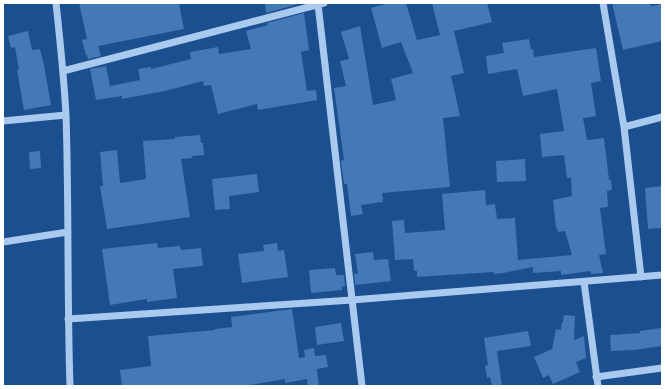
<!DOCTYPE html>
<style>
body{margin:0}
#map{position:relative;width:665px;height:389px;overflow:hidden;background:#1b4f8f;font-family:"Noto Sans",sans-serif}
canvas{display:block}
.frame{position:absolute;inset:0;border:4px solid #fff;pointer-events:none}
</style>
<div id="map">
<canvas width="665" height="389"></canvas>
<div class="frame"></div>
</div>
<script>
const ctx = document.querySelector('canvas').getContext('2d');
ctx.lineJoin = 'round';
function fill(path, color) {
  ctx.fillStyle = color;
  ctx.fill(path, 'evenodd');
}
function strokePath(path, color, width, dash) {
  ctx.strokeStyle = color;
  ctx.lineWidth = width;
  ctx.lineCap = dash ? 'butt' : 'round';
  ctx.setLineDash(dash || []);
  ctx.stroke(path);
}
const building = new Path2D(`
 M79,3H179L184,29L98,46L101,56L88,59L87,55H86L82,40L87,39Z
 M265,3H302L266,13Z
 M389,3H406L417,40L440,35L432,3H487L492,22L454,31L464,73L451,76L460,116L443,118L450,187L382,193L383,202L361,205L363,214L351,216L347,184H344L341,161L344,160L334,88L346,86L340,61L349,59L341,32L360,26L373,105L396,100L391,79L413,73L401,42L382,48L371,8Z
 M612,3H650L651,6L662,4V41L623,50Z
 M304,13L309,50L301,52L307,91L316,90L317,100L258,110L257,104L218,114L211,85L204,86L203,81L165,91L122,99V96L96,100L90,69L106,66L110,86L140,80L138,69L151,67V69L191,59L190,52L218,47L219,54L251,49L246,31L268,25L267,23Z
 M28,31L32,50L40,49L44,65L51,105L24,110L17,70H19L15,47L11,48L8,36Z
 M529,39L531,50L533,49L534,57L596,48L601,81L591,83L596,116L583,118L587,140L604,138L609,180H611L612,190L607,191L608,207L600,208L606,254L599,255L603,273L591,274V271L561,275V271L533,273V267L503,273L494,274V272L417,277V271H414L413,259L395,260L392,221L404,220L405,233L445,230L442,194L485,190L486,205L495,204L497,219L515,218L518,260L572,255L565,231L558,232L557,228H556L553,200L572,196L571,178H567L564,155L542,157L540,134L564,131L557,89L523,96L517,69L488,74L486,56L504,53L502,43Z
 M200,135L201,143H203L204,155L192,156V158L181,159L190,217L107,229L100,186H103L100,152L117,150L120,183L146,179L143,141L175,139V137Z
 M40,151L41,168L30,169L29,152Z
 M525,159L526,181L497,182L496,161Z
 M257,174L259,192L229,196L230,209L215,210L212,179Z
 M662,186V228L648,229L645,188Z
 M157,243L158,248L180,246L181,250L201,248L203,266L173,269L177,298L147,302V299L110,305L102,249Z
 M277,243L278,251L284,250L288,277L242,283L238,254L264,251L263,245Z
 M373,252L374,260L388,259L391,281L355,285L354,274H358L355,254Z
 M335,268L336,275H344L345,286L342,287V290L311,293L309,270Z
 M292,309L299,358L305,357L304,350L314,348L315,356L326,355L328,367L317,369L319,386H308L307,379L285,383V379L245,386H122L120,370L151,366L148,336L215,330V329L232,327L231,317Z
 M564,315L575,316L574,340L584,336L586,358L576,362L580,372L553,384L549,375L543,378L534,357L552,349L556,329L561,330L562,322H563Z
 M341,323L344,341L317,345L315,327Z
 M661,328L662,346L634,350L611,351L610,335L640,333V331Z
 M528,331L531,346L497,351L502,386H492L490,377L487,378L485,366L488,365L484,338Z`);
const minor = new Path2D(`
 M56,3C60,40 64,78 66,115C69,205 67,296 70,386
 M603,3L624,127L641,277
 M318,4L362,386
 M63,71L324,3
 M3,121L66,115
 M624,127L662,117
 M3,242L68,232
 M584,282L598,386
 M68,319L352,300L662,275
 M596,377L662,368`);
fill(building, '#4478b7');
strokePath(minor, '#a9c9ee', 7);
</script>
